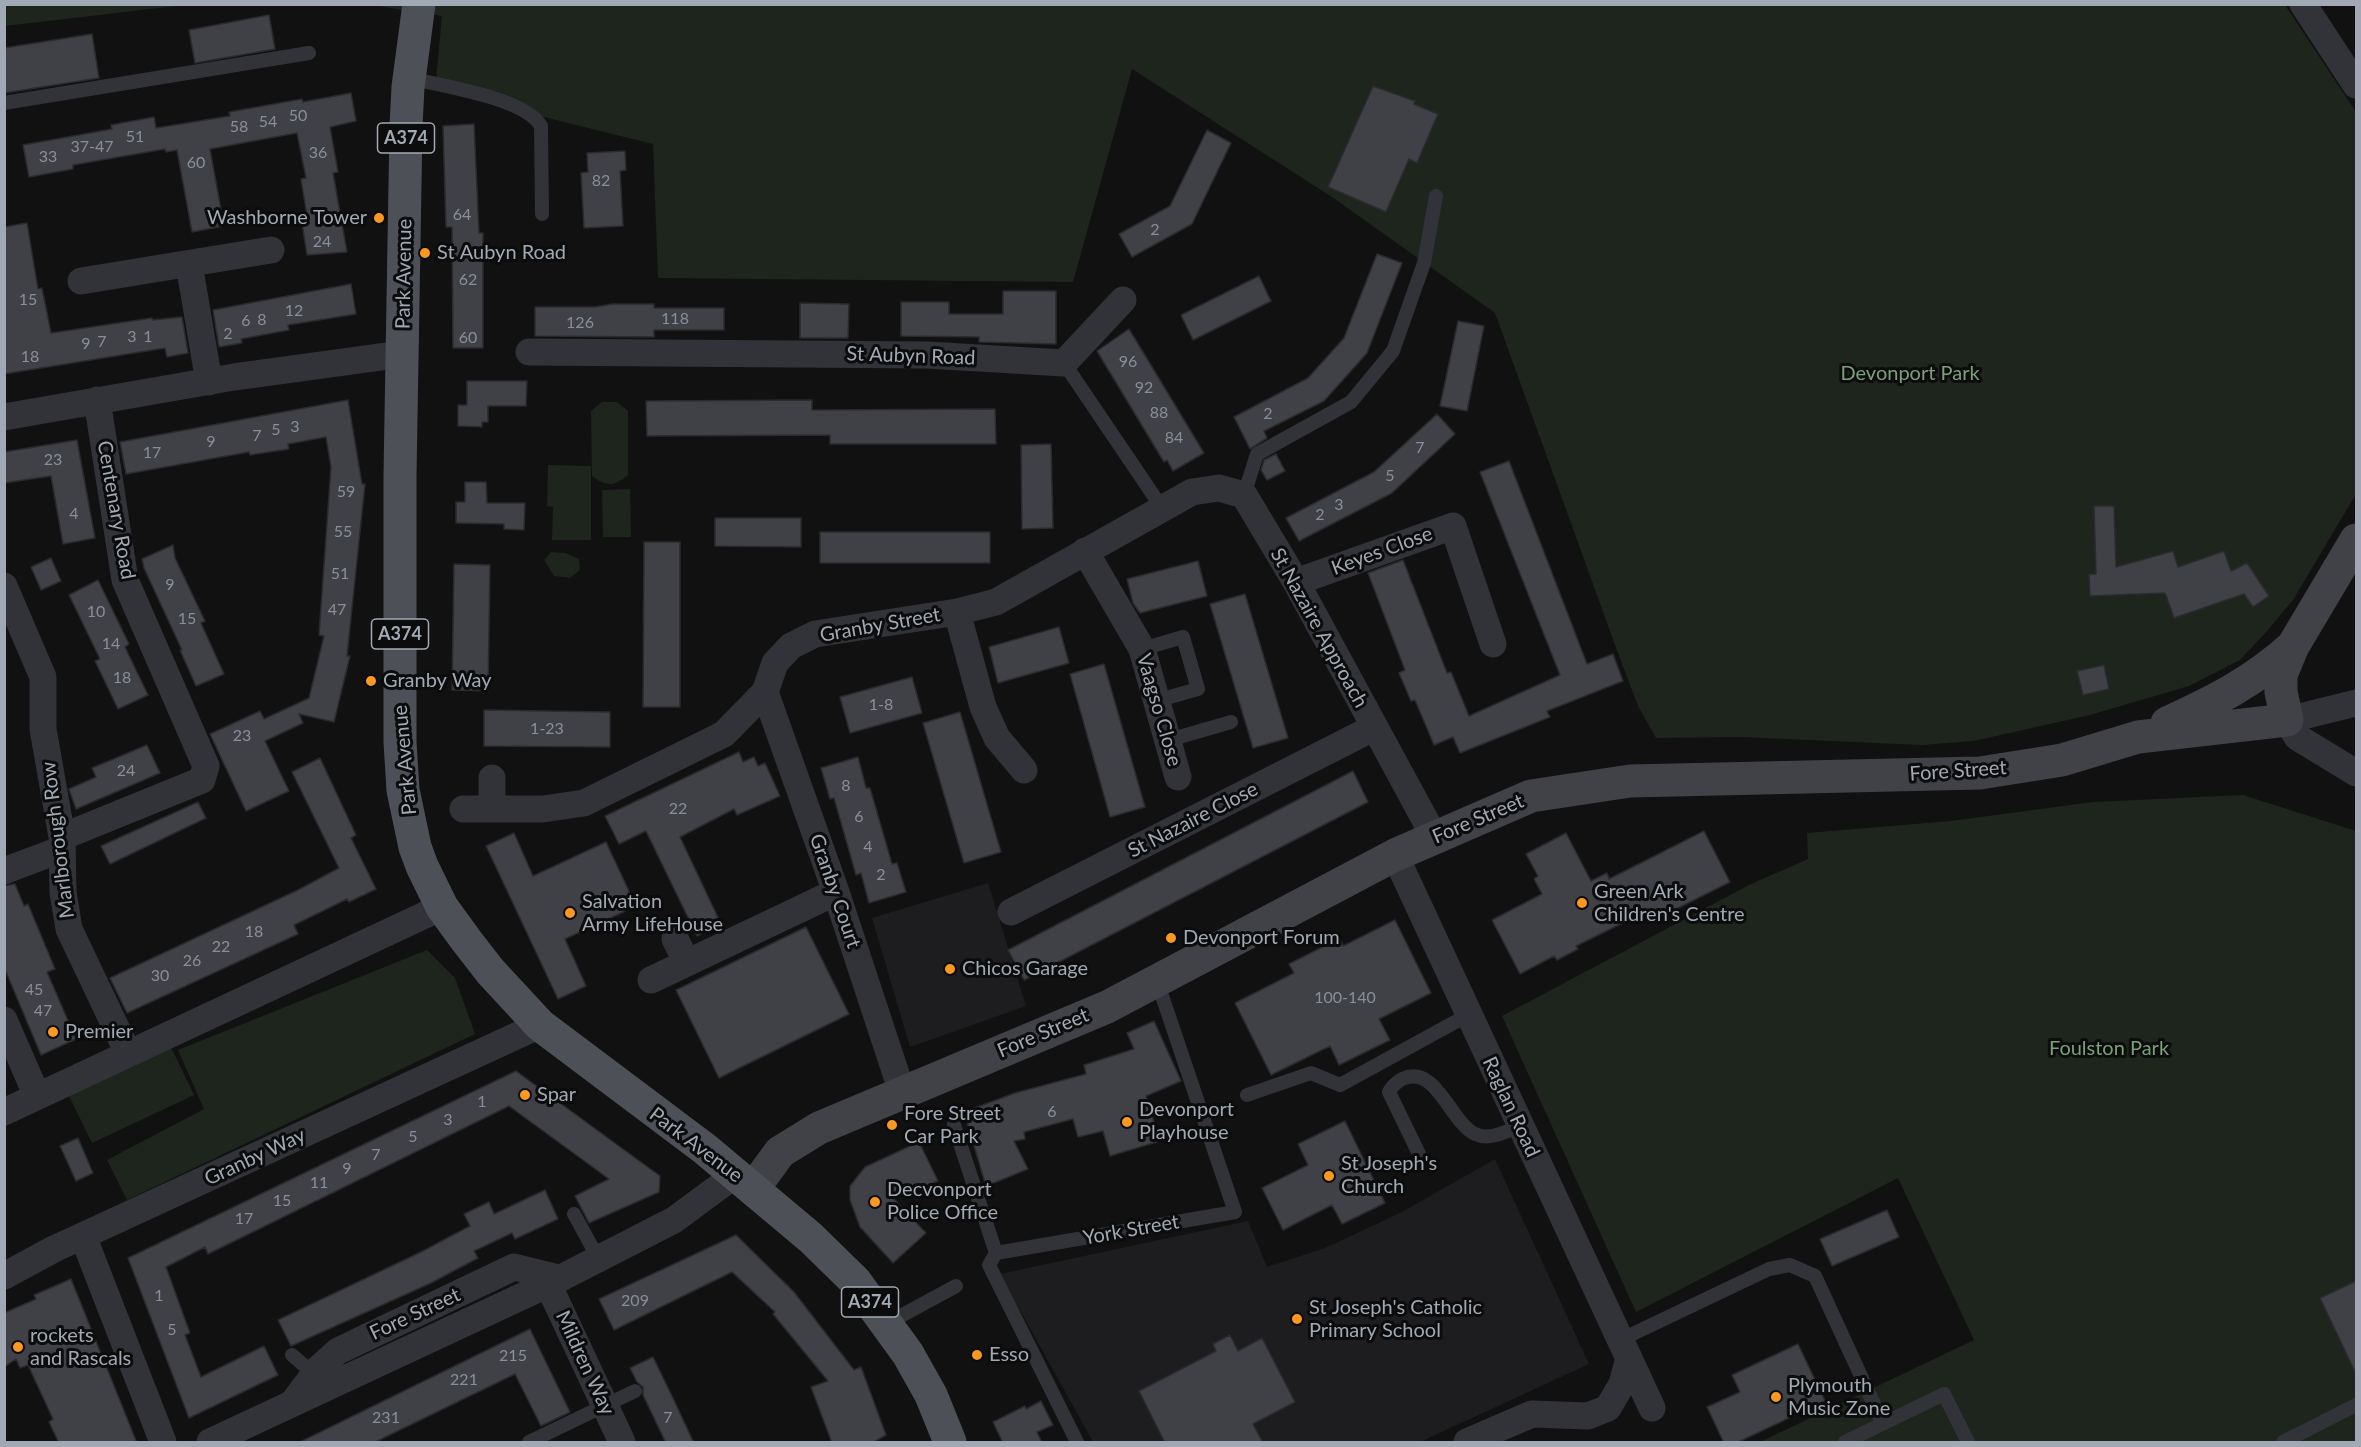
<!DOCTYPE html>
<style>
body{margin:0}
#map{position:relative;width:2361px;height:1447px;overflow:hidden;background:#111112;font-family:Lato,sans-serif}
canvas{display:block}
.frame{position:absolute;inset:0;border:6px solid #a1a9b4;pointer-events:none}
</style>
<div id="map">
<canvas width="2361" height="1447"></canvas>
<div class="frame"></div>
</div>
<script>
const ctx = document.querySelector('canvas').getContext('2d');
ctx.lineJoin = 'round';
function fill(path, color) {
  ctx.fillStyle = color;
  ctx.fill(path, 'evenodd');
}
function strokePath(path, color, width, dash) {
  ctx.strokeStyle = color;
  ctx.lineWidth = width;
  ctx.lineCap = dash ? 'butt' : 'round';
  ctx.setLineDash(dash || []);
  ctx.stroke(path);
}
function write(font, color, halo, rows, align = 'center') {
  ctx.font = font + ' Lato,sans-serif';
  ctx.lineWidth = 6;
  ctx.setLineDash([]);
  ctx.textBaseline = 'middle';
  ctx.strokeStyle = halo;
  ctx.fillStyle = color;
  for (const [text, x, y, turn = 0] of rows) {
    ctx.save();
    ctx.translate(x, y);
    ctx.rotate((+turn || 0) * Math.PI / 180);
    ctx.textAlign = isNaN(turn) ? turn : align;
    if (halo) ctx.strokeText(text, 0, 0);
    ctx.fillText(text, 0, 0);
    ctx.restore();
  }
}
const built = new Path2D(`
 M988,883L1026,1006L910,1047L872,918Z
 M1495,1159L1589,1364L1420,1442H1093L1000,1274L1248,1221L1267,1267L1325,1248L1402,1212Z`);
const green = new Path2D(`
 M5,4H185V5L5,26Z
 M372,5H2285L2356,112V494L2293,600L2268,630L2240,660L2189,686L2090,715L1974,741L1922,745L1740,737L1656,738L1638,706L1615,645L1495,313L1332,197L1132,69L1073,282L658,278L653,144L435,90L442,16Z
 M602,402H617L628,411V475C614,487 607,487 592,476L591,411Z
 M548,465L591,466V540H552L553,507L547,506Z
 M630,489L631,537H603L602,490Z
 M551,552L565,553L579,559L580,570L570,578L554,576L544,560Z
 M2243,795L2356,831V1442H1760L1974,1340L1898,1178L1636,1312L1502,1016L1749,885L1808,859L1807,833L1951,821L2093,802Z
 M427,950L455,978L475,1034L127,1200L107,1160L204,1109L178,1050Z
 M170,1045L194,1095L92,1143L67,1092Z`);
const building = new Path2D(`
 M269,15L275,49L195,63L189,30Z
 M92,34L99,78L4,93V48Z
 M1373,86L1415,101L1414,104L1438,114L1417,163L1409,159L1386,212L1328,187Z
 M351,93L356,121L330,127L338,172L333,173L347,252L307,255L302,223L308,222L301,179L306,178L297,133L210,149L224,226L192,232L177,150L166,152L165,149L73,165V169L29,177L23,145L112,129L111,125L154,117L156,128L230,116L229,112L302,99L303,102Z
 M474,124L479,233H483V348H453L452,227H446L443,126Z
 M1207,130L1231,143L1192,224L1132,257L1119,234L1170,206Z
 M625,151L626,170L620,171L623,226L584,228L581,173L588,172L587,153Z
 M27,223L38,289L42,288L51,333L152,318V320L182,317L188,353L167,357L165,348L4,374V227Z
 M1377,254L1402,263L1367,353L1324,401L1264,431L1267,438L1250,449L1234,417L1308,378L1344,338Z
 M1259,276L1271,301L1193,340L1181,315Z
 M351,284L356,314L288,325L289,330L241,339L242,343L219,347L213,310Z
 M1003,291H1056V344L979,342V337L901,336V302H949V314H1003Z
 M800,303L849,304L848,338H800Z
 M613,304H654V308H724V330H654V337L535,336V307H595Z
 M1458,321L1484,326L1467,411L1440,406Z
 M1129,329L1204,453L1173,471L1167,460L1164,462L1097,351Z
 M467,381H527L526,406H488V422H482V427L458,426V405H467Z
 M348,400L362,484H365L347,656H350L334,722L299,714L303,723L265,741L289,791L246,811L210,734L260,711L264,719L309,698L324,636L319,635L331,467L326,437L288,444L289,449L250,455L249,452L126,474L120,442Z
 M812,400V410L995,409L996,444H830V435L647,436L646,401Z
 M1437,414L1455,434L1392,493L1299,541L1286,518L1374,472Z
 M77,440L95,538L63,544L51,476L4,483V452Z
 M1051,444L1053,528L1022,529L1021,445Z
 M1276,454L1285,471L1267,480L1261,470L1264,460Z
 M1509,461L1587,664L1613,654L1623,681L1547,711L1550,717L1460,753L1453,737L1434,745L1415,700L1411,701L1399,673L1405,670L1368,573L1403,560L1447,673L1451,672L1469,716L1560,675L1480,472Z
 M465,482H486L487,503H525L524,530L504,529V524L456,523V502H465Z
 M2094,506H2114L2116,567L2173,551L2178,567L2224,551L2231,571L2247,563L2269,596L2253,607L2244,594L2174,618L2165,593L2090,596L2089,574H2096Z
 M715,518H801V547L715,546Z
 M820,532H990V563H820Z
 M644,542H680V707H643Z
 M173,545L175,558L205,621L201,623L224,674L196,686L180,650H182L144,568L142,559Z
 M51,558L61,581L41,590L31,567Z
 M1198,561L1207,596L1140,613L1133,603L1127,579Z
 M454,564L490,565L488,691L452,690Z
 M98,580L129,644L125,647L148,695L118,709L95,661L100,659L69,595Z
 M1245,594L1288,738L1253,748L1210,604Z
 M1059,627L1069,663L998,683L989,647Z
 M1104,664L1145,807L1110,817L1070,674Z
 M2104,665L2109,689L2083,695L2077,671Z
 M912,677L922,713L850,733L840,697Z
 M484,710L610,712V747L484,746Z
 M960,712L1001,852L964,863L923,723Z
 M147,745L160,773L76,809L69,789L96,777L92,768Z
 M739,752L743,762L754,757L758,766L765,763L780,796L737,815L734,809L680,837L721,924L697,936L646,831L619,844L605,816Z
 M858,757L866,788H870L892,864L897,863L906,892L869,903L861,873L856,875L834,798L830,799L821,768Z
 M320,758L356,835L351,838L376,889L349,902L347,899L294,925L298,934L127,1013L110,978L298,890L339,868L292,772Z
 M1353,771L1368,802L1024,980L1008,950Z
 M198,802L206,818L110,864L101,846Z
 M1704,831L1730,882L1652,921L1647,911L1576,946L1578,949L1557,960L1554,956L1520,974L1492,920L1542,894L1534,879L1538,876L1526,854L1566,833L1591,881L1607,873L1609,879Z
 M514,833L533,876L606,842L636,906L565,939L586,986L558,999L486,846Z
 M15,884L24,906L28,904L55,969L47,972L76,1039L41,1055L4,967V886Z
 M1395,920L1431,993L1379,1019L1390,1040L1339,1065L1330,1046L1271,1075L1235,1003L1294,973L1289,964L1340,938L1343,946Z
 M806,927L849,1014L719,1078L676,990Z
 M1154,1021L1181,1081L1146,1096L1160,1141L1110,1156L1103,1131L1078,1137L1073,1119L1024,1132L1025,1139L1014,1141L1028,1169L986,1186L964,1112L1015,1093L1086,1074L1084,1065L1134,1049L1127,1033Z
 M516,1071L660,1176L659,1192L589,1223L575,1196L609,1179L509,1106L208,1254L205,1247L166,1267L190,1333L185,1335L201,1377L264,1346L278,1375L189,1418L128,1258Z
 M1345,1121L1385,1203L1342,1224L1332,1205L1283,1230L1262,1188L1308,1165L1298,1144Z
 M78,1138L93,1173L76,1181L60,1146Z
 M919,1142L938,1181L893,1198L926,1233L893,1263L860,1227L850,1200V1186L865,1167Z
 M545,1190L558,1219L515,1239L512,1233L474,1251L478,1258L431,1283L291,1346L278,1320L421,1252L470,1226L464,1214L489,1202L494,1214Z
 M1887,1210L1899,1237L1832,1266L1820,1239Z
 M736,1235L794,1292L854,1370L861,1367L886,1435L872,1443H832L811,1387L828,1381L773,1314L775,1312L732,1272L614,1330L599,1299Z
 M71,1279L137,1443H59L49,1422L53,1419L28,1365L20,1368L16,1359L4,1367V1313L36,1299L34,1295Z
 M2356,1281V1374L2320,1298Z
 M530,1329L570,1412L541,1426L515,1374L373,1443H298Z
 M1230,1335L1238,1351L1262,1338L1295,1402L1253,1424L1263,1443H1165L1139,1391L1216,1351L1213,1344Z
 M1798,1344L1825,1401L1736,1443H1724L1707,1407L1740,1392L1732,1375Z
 M653,1357L671,1394L694,1443H666L643,1395V1387L637,1382L630,1368Z
 M1041,1401L1053,1425L1037,1432L1042,1443H1003L993,1422L1025,1406L1026,1409Z`);
const lane = new Path2D(`
 M409,78C442,86 525,98 541,126L542,214
 M4,103L309,53
 M1064,363L1162,508
 M1244,495L1257,454L1351,402L1393,351L1424,263L1436,196
 M1142,649L1183,637L1198,689L1159,700
 M1169,740L1231,722
 M1247,1095L1311,1073L1340,1085L1468,1015
 M954,1125L996,1253
 M1421,1158L1389,1092C1392,1086 1395,1083 1402,1079C1436,1063 1450,1122 1475,1134C1490,1141 1507,1131 1520,1126
 M574,1214L598,1258
 M886,1324L956,1286
 M1620,1340L1769,1269L1790,1265L1815,1276L1883,1424
 M292,1355L314,1374
 M529,1442L635,1391
 M1077,1442L989,1265L996,1253L1235,1212L1157,981
 M1845,1442L1944,1394L1968,1442
 M2283,1442L2356,1405`);
const street = new Path2D(`
 M2303,4L2356,85
 M189,264L209,382
 M81,281L271,250
 M529,352L927,355L1064,363L1123,300
 M4,417L234,377L402,354
 M1085,551L1142,649L1178,777
 M1296,582L1453,526L1493,644
 M4,586L43,677V729L62,837L63,892L69,929L128,1053
 M957,612L983,707L997,738L1024,770
 M765,692L836,892L902,1092
 M2356,703L2287,720L2297,737L2356,773
 M463,809H543L584,803L724,734L765,692L775,663L791,646L815,634L957,612L996,602L1192,492L1219,488L1244,495L1296,582L1435,838
 M492,809V778
 M62,837L202,780L206,766L125,580L97,400
 M1395,855L1652,1408
 M4,871L62,849
 M1011,912L1375,727
 M675,939L687,963
 M651,980L836,892
 M4,1020L37,1096
 M4,1112L442,907
 M83,1236L163,1442
 M4,1276L54,1249L540,1025
 M548,1284L622,1442
 M294,1401L318,1369L338,1351L514,1267L559,1278
 M210,1442L557,1280L674,1220L735,1175
 M1467,1442L1532,1414L1588,1416L1608,1408L1622,1384L1629,1358`);
const secondary = new Path2D(`
 M2167,723C2215,701 2253,682 2293,646
 M753,1189L780,1152L819,1128L1107,1007L1395,855L1531,796L1630,781L1980,773L2062,760L2138,737L2287,720L2281,692V675L2293,646L2356,540`);
const primary = new Path2D(`
 M419,4L408,87L406,126L400,475V742L403,790L415,847L422,866L442,907L466,940L490,971L540,1025L705,1149L811,1238L855,1281L908,1354L931,1395L950,1442`);
const markers = [
 [379,218,6,"#fb9821"],
 [425,253,6,"#fb9821"],
 [371,681,6,"#fb9821"],
 [1582,903,6,"#fb9821"],
 [570,913,6,"#fb9821"],
 [1171,938,6,"#fb9821"],
 [950,969,6,"#fb9821"],
 [53,1032,6,"#fb9821"],
 [525,1095,6,"#fb9821"],
 [1127,1122,6,"#fb9821"],
 [892,1125,6,"#fb9821"],
 [1329,1176,6,"#fb9821"],
 [875,1202,6,"#fb9821"],
 [1297,1319,6,"#fb9821"],
 [18,1347,6,"#fb9821"],
 [977,1355,6,"#fb9821"],
 [1776,1397,6,"#fb9821"]
];
const numberNames = [
 ["50",298,116],
 ["54",268,122],
 ["58",239,127],
 ["51",135,137],
 ["37-47",92,147],
 ["36",318,153],
 ["33",48,157],
 ["60",196,163],
 ["82",601,181],
 ["64",462,215],
 ["2",1155,230],
 ["24",322,242],
 ["62",468,280],
 ["15",28,300],
 ["12",294,311],
 ["118",675,319],
 ["8",262,320],
 ["6",246,321],
 ["126",580,323],
 ["2",228,334],
 ["3",132,337],
 ["1",148,337],
 ["60",468,338],
 ["7",102,342],
 ["9",86,344],
 ["18",30,357],
 ["96",1128,362],
 ["92",1144,388],
 ["88",1159,413],
 ["2",1268,414],
 ["3",295,427],
 ["5",276,430],
 ["7",257,436],
 ["84",1174,438],
 ["9",211,442],
 ["7",1420,448],
 ["17",152,453],
 ["23",53,460],
 ["5",1390,476],
 ["59",346,492],
 ["3",1339,505],
 ["4",74,514],
 ["2",1320,515],
 ["55",343,532],
 ["51",340,574],
 ["9",170,585],
 ["47",337,610],
 ["10",96,612],
 ["15",187,619],
 ["14",111,644],
 ["18",122,678],
 ["1-8",881,705],
 ["1-23",547,729],
 ["23",242,736],
 ["24",126,771],
 ["8",846,786],
 ["22",678,809],
 ["6",859,817],
 ["4",868,847],
 ["2",881,875],
 ["18",254,932],
 ["22",221,947],
 ["26",192,961],
 ["30",160,976],
 ["45",34,990],
 ["100-140",1345,998],
 ["47",43,1011],
 ["1",482,1102],
 ["6",1052,1112],
 ["3",448,1120],
 ["5",413,1137],
 ["7",376,1155],
 ["9",347,1169],
 ["11",319,1183],
 ["15",282,1201],
 ["17",244,1219],
 ["1",159,1296],
 ["209",635,1301],
 ["5",172,1330],
 ["215",513,1356],
 ["221",464,1380],
 ["231",386,1418],
 ["7",668,1418]
];
const shields = [
 [406,138,57],
 [400,634,57],
 [870,1302,57]
];
const shieldNames = [
 ["A374",406,138],
 ["A374",400,634],
 ["A374",870,1302]
];
const poiNames = [
 ["Washborne Tower",367,218,"right"],
 ["St Aubyn Road",437,253],
 ["Granby Way",383,681],
 ["Green Ark",1594,892],
 ["Children's Centre",1594,915],
 ["Salvation",582,902],
 ["Army LifeHouse",582,925],
 ["Devonport Forum",1183,938],
 ["Chicos Garage",962,969],
 ["Premier",65,1032],
 ["Spar",537,1095],
 ["Devonport",1139,1110],
 ["Playhouse",1139,1133],
 ["Fore Street",904,1114],
 ["Car Park",904,1137],
 ["St Joseph's",1341,1164],
 ["Church",1341,1187],
 ["Decvonport",887,1190],
 ["Police Office",887,1213],
 ["St Joseph's Catholic",1309,1308],
 ["Primary School",1309,1331],
 ["rockets",30,1336],
 ["and Rascals",30,1359],
 ["Esso",989,1355],
 ["Plymouth",1788,1386],
 ["Music Zone",1788,1409]
];
const streetNames = [
 ["Park Avenue",404,274,-89],
 ["St Aubyn Road",911,356,2],
 ["Centenary Road",116,510,80],
 ["Keyes Close",1382,551,-20],
 ["Granby Street",880,625,-10],
 ["St Nazaire Approach",1319,628,61],
 ["Vaagso Close",1159,710,74],
 ["Park Avenue",405,760,-95],
 ["Fore Street",1958,771,-4],
 ["Fore Street",1478,819,-23],
 ["St Nazaire Close",1193,820,-27],
 ["Marlborough Row",58,840,-97],
 ["Granby Court",835,891,71],
 ["Fore Street",1043,1033,-23],
 ["Raglan Road",1511,1107,65],
 ["Park Avenue",696,1145,37],
 ["Granby Way",255,1157,-25],
 ["York Street",1131,1230,-10],
 ["Fore Street",415,1314,-25],
 ["Mildren Way",585,1363,65]
];
const parkNames = [
 ["Devonport Park",1910,374],
 ["Foulston Park",2109,1049]
];
fill(built, '#1d1d1f');
fill(green, '#1d251d');
fill(building, '#404146');
strokePath(building, '#2b2b2f', 1.5);
strokePath(lane, '#323338', 14);
strokePath(street, '#323338', 27);
strokePath(secondary, '#404248', 33);
strokePath(primary, '#4d5157', 33);
for (const [x, y, r, color] of markers) {
  const dot = new Path2D();
  dot.arc(x, y, r, 0, 2 * Math.PI);
  ctx.fillStyle = color;
  ctx.fill(dot);
  strokePath(dot, '#0c0c0d', 2);
}
write('16px', '#898f98', null, numberNames);
for (const [x, y, w] of shields) {
  const box = new Path2D();
  box.roundRect(x - w / 2, y - 15, w, 30, 4.5);
  ctx.fillStyle = '#0c0c0d';
  ctx.fill(box);
  strokePath(box, '#a1a9b4', 1.5);
}
write('bold 18px', '#a1a9b4', null, shieldNames);
write('20px', '#a1a9b4', '#0c0c0d', poiNames, 'left');
write('20px', '#a1a9b4', '#0c0c0d', streetNames);
write('20px', '#79a077', '#0c0c0d', parkNames);
</script>
